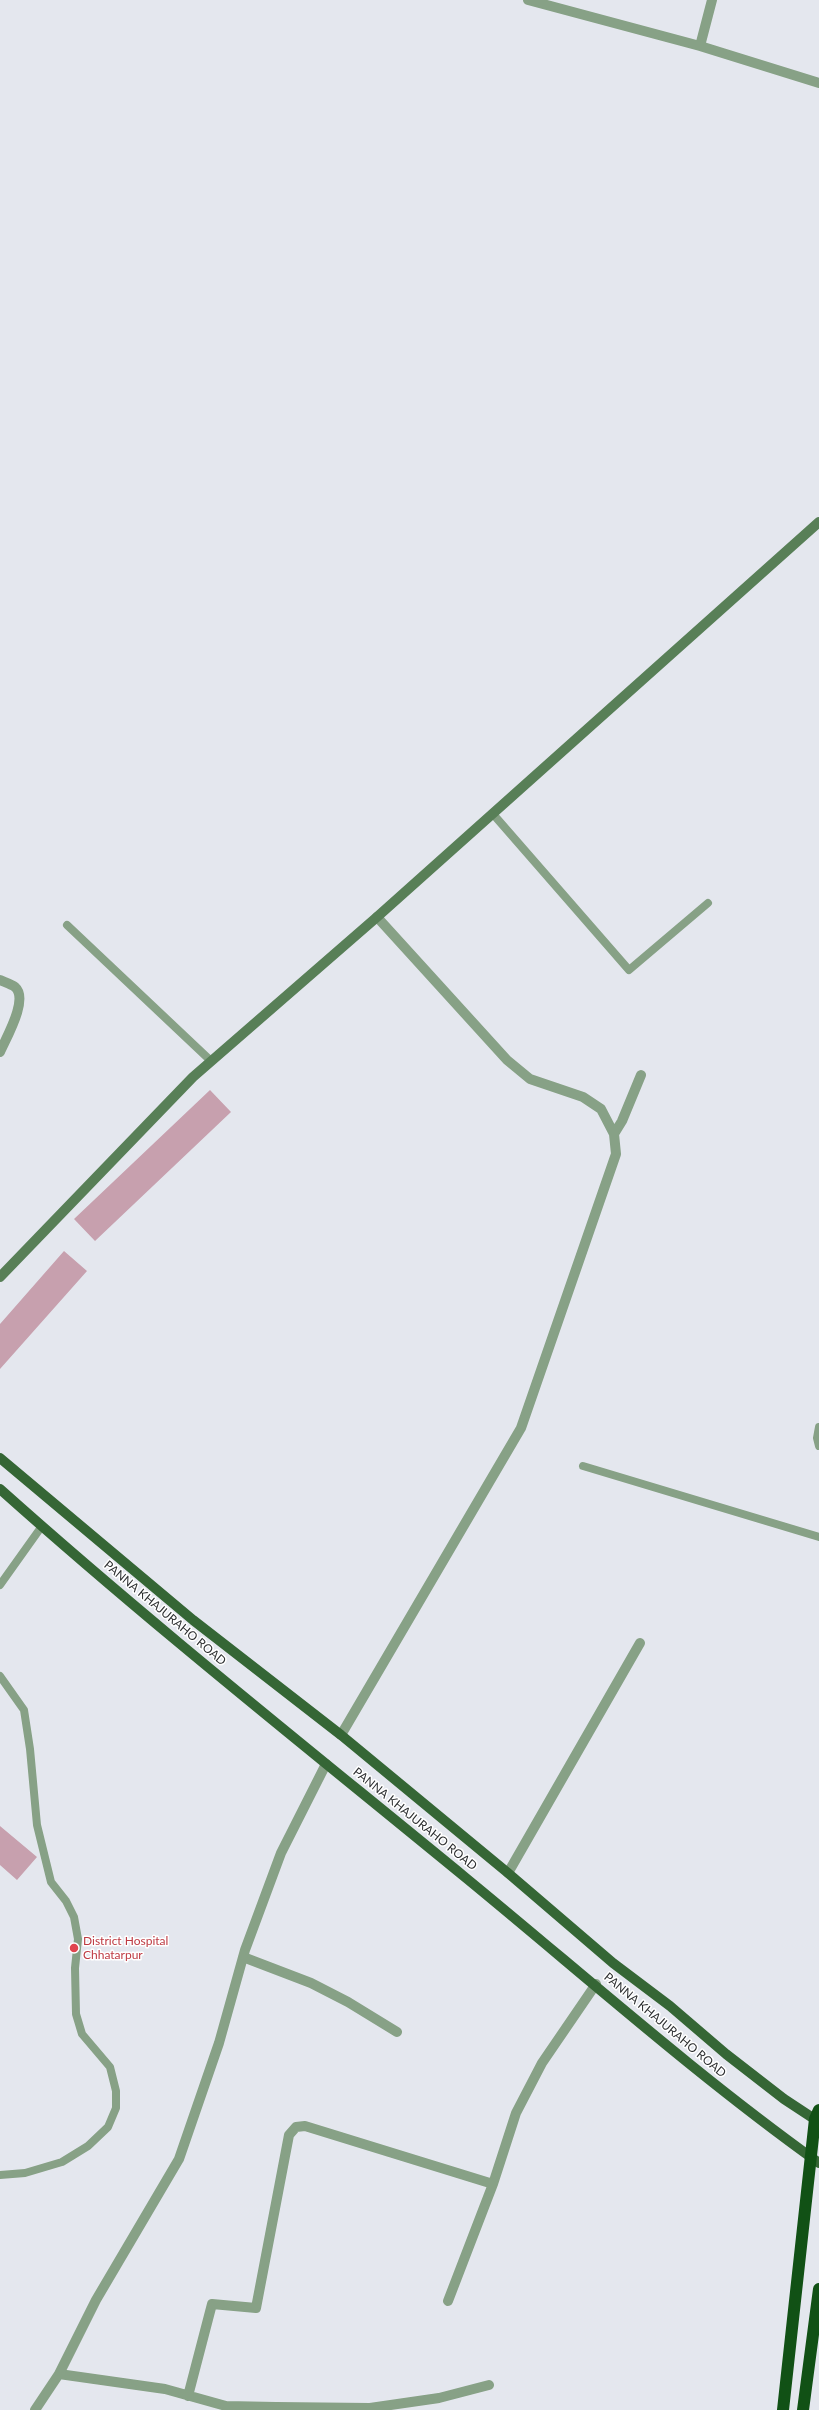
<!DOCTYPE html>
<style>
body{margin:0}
canvas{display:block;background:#e4e7ee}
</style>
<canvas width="819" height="2410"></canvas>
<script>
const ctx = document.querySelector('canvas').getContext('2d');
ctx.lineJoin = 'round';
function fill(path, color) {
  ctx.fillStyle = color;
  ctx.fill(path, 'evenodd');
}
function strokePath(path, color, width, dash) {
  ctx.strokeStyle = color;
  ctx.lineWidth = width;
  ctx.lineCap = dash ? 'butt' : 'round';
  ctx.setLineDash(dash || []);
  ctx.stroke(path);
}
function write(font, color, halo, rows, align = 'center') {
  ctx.font = font + ' Lato,sans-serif';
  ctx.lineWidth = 3;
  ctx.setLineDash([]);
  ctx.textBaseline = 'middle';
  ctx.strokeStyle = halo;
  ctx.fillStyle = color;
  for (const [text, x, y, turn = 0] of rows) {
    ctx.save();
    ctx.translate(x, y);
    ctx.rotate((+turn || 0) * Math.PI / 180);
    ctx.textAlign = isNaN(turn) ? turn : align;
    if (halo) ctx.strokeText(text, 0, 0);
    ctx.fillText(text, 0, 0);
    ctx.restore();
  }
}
const building = new Path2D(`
 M210,1090L231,1112L95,1241L74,1219Z
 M64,1251L87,1271L0,1369V1324Z
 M0,1826L37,1857L17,1880L0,1865Z`);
const lane = new Path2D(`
 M493,814L629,970L708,903
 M67,925L211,1061
 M819,1427L817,1438L819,1446
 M583,1466L819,1537
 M0,1585L42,1526
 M0,1676L24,1710L30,1749L37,1825L51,1882L66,1901L74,1917L78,1939L75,1968L76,2014L82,2034L110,2067L116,2091V2108L108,2127L88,2146L62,2162L25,2173L0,2175`);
const street = new Path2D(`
 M528,0L700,46L819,83
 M700,46L712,0
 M0,980C4,982 11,984 15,987C29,999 6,1038 0,1052
 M614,1134L622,1121L641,1075
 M341,1735L521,1428L616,1154L614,1134L601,1109L583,1097L530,1079L507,1060L377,917
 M508,1873L640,1643
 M243,1957L311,1983L348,2002L397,2032
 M493,2184L516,2113L542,2063L596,1984
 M59,2374L165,2389L226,2406L276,2407L370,2408L439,2398L489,2385
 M188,2396L212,2304L256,2308L289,2135L296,2127L305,2126L493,2184L448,2301
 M35,2410L59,2374L96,2300L179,2159L219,2043L245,1950L281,1853L326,1764`);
const secondary = new Path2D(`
 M0,1277L193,1077L377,917L819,522`);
const primary = new Path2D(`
 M0,1458L193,1620L341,1735L508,1873L613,1963L670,2006L726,2054L784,2099L819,2122
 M0,1489C151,1624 310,1750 466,1878C583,1974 696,2075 819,2163`);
const highway = new Path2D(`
 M783,2410L815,2119L819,2110
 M803,2410L819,2289`);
const markers = [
 [74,1948,5,"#e0444e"]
];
const streetNames = [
 ["PANNA KHAJURAHO ROAD",165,1613,40],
 ["PANNA KHAJURAHO ROAD",415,1819,39],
 ["PANNA KHAJURAHO ROAD",665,2025,40]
];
const healthNames = [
 ["District Hospital",83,1941],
 ["Chhatarpur",83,1955]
];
fill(building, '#c7a0ae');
strokePath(lane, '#87a186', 8);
strokePath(street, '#87a186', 10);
strokePath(secondary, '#587f57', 10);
strokePath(primary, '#356635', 10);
strokePath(highway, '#115115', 12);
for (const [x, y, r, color] of markers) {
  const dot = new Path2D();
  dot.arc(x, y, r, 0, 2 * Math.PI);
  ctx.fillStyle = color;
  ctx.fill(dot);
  strokePath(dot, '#fff', 1.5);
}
write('12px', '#2d2f31', '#fff', streetNames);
write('12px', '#be3a42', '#fff', healthNames, 'left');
</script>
